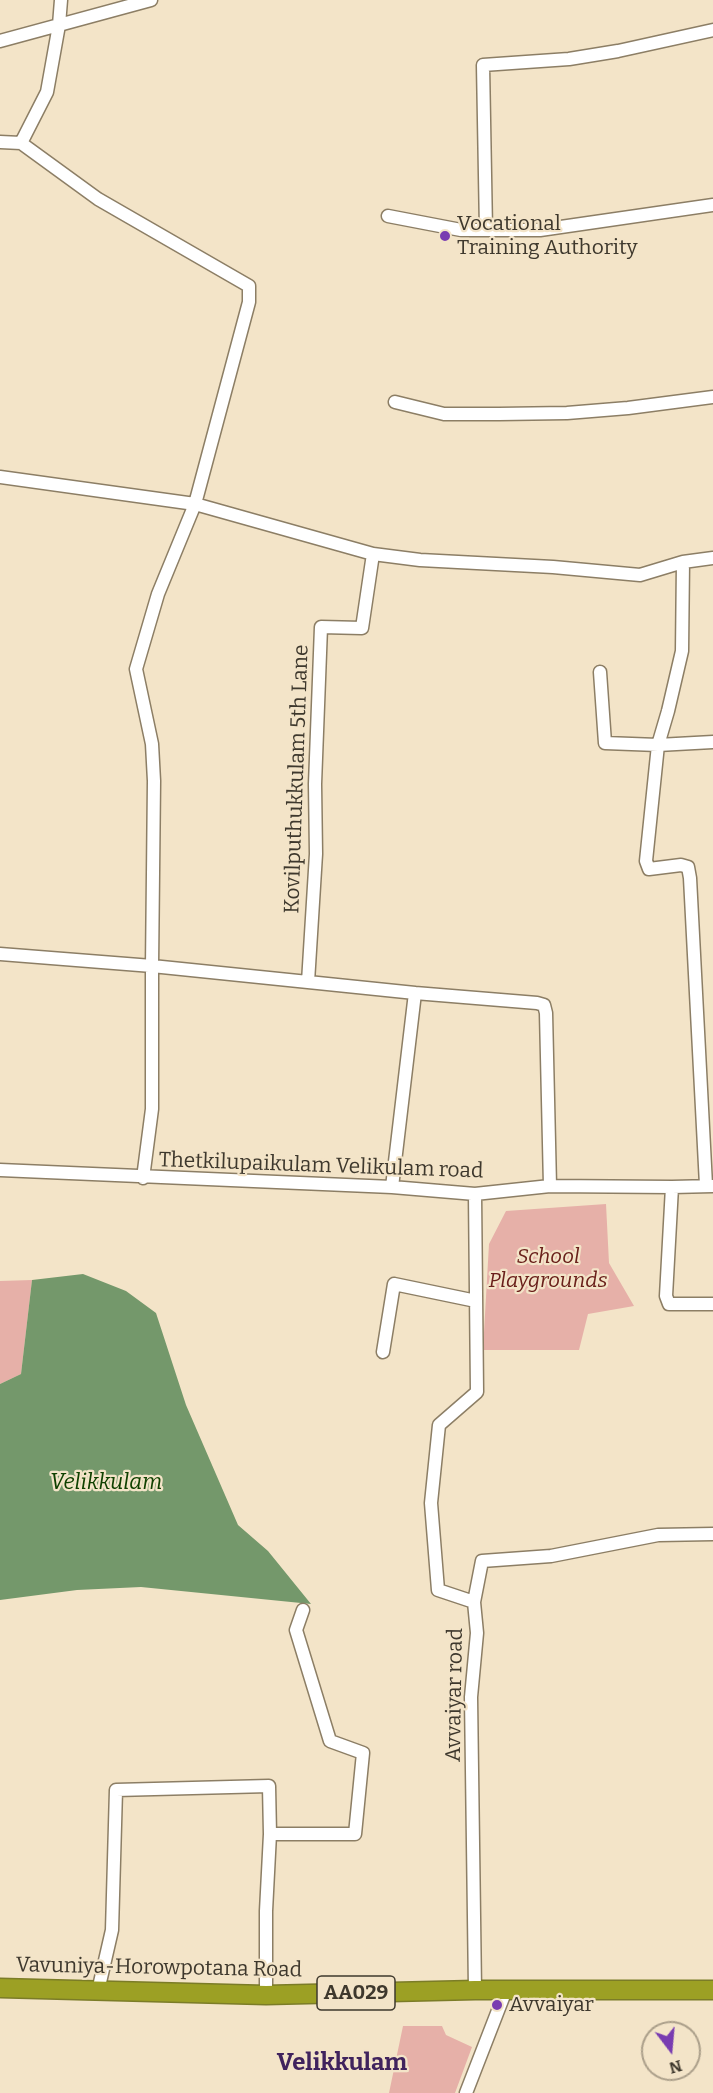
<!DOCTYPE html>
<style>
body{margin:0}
#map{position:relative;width:713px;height:2093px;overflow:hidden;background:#f3e4c8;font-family:Bitter,serif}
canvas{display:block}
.north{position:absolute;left:641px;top:2021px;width:60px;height:60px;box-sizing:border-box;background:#f3e4c8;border:2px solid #ab9f8a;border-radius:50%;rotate:164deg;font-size:16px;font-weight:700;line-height:24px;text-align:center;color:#3e382d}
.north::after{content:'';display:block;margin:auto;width:21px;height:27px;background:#793cb1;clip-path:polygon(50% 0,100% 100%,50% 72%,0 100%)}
</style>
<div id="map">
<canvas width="713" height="2093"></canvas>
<div class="north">N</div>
</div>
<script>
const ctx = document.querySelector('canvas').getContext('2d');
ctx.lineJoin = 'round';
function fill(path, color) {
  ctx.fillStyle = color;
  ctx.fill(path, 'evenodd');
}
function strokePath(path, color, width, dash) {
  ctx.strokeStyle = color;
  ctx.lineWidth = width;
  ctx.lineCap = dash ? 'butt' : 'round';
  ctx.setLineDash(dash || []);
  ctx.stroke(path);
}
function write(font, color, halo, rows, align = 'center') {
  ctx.font = font + ' Bitter,serif';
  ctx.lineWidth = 4.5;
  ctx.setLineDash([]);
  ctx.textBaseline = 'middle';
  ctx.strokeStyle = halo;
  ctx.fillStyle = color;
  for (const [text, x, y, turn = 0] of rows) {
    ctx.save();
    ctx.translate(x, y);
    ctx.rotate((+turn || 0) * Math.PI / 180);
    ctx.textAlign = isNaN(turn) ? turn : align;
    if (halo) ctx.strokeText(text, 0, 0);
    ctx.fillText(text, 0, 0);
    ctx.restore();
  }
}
const green = new Path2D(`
 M606,1204L609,1263L634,1306L588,1314L579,1350H483L489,1244L506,1211Z
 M32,1280L21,1374L0,1384V1281Z
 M403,2026H442L446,2035L472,2047L455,2093H389Z`);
const water = new Path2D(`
 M83,1274L126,1291L156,1313L186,1405L238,1525L268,1551L311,1604L141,1587L77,1590L0,1600V1384L21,1374L32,1280Z`);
const minor = new Path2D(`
 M61,0L59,25L47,92L21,143L98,199L249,286V302L195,504L373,554
 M0,41L151,0
 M0,142L21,143
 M388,216L461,230H540L713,205
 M486,230L483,65L569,59L618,51L713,30
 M395,402L444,414H499L567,413L628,408L713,397
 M0,477L195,504L158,594L136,669L152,744L154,781L152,966V1109L143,1178
 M683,562L682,651L668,711L658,745L646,861L649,869L681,865L688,867L690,878L706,1185
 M600,672L605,743L658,745L713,742
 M0,954L152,966L308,982
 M415,993L537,1003L544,1005L546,1013L550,1186
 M0,1170L392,1187L475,1194L550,1186L672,1187L713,1186
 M392,1187L415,993L308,982L316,854L315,784L321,627L362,628L373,554L420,560L553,567L640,575L683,562L713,558
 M672,1187L666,1296L669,1304H713
 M475,1194L477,1392L439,1425L431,1503L438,1590L474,1602L477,1633L471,1697L475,1990
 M383,1352L394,1284L476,1301
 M474,1602L482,1561L551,1556L658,1535L713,1534
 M270,1834H355L363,1753L330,1741L296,1630L303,1610
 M98,1991L112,1930L116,1790L269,1786L270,1834L266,1911V1995
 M466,2093L506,1990`);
const highway = new Path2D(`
 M0,1988L266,1995L475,1990H713`);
const markers = [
 [445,236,6,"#793cb1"],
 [497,2005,6,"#793cb1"]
];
const shields = [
 [356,1993,78]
];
const shieldNames = [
 ["AA029",356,1993]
];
const poiNames = [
 ["Vocational",457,224],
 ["Training Authority",457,248],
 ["Avvaiyar",509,2005]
];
const streetNames = [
 ["Kovilputhukkulam 5th Lane",297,779,-88],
 ["Thetkilupaikulam Velikulam road",321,1166,2],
 ["Avvaiyar road",455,1695,-89],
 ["Vavuniya-Horowpotana Road",159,1968,1]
];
const parkNames = [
 ["School",548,1257],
 ["Playgrounds",548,1281]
];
const waterNames = [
 ["Velikkulam",106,1483]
];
const quarterNames = [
 ["Velikkulam",342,2063]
];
fill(green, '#e6b0a8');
fill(water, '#74986b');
strokePath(minor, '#8c7e65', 15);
strokePath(highway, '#7b7c27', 21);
strokePath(minor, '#fff', 12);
strokePath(highway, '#9ca024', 18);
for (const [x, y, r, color] of markers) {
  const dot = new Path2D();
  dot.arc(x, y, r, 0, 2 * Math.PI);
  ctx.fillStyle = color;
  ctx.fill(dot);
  strokePath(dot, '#f3e4c8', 2);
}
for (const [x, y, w] of shields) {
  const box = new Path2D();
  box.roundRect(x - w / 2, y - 17, w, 34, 4.5);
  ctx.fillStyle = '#f3e4c8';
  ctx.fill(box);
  strokePath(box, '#3e382d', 1.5);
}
write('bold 20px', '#3e382d', null, shieldNames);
write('21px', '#3e382d', '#f3e4c8', poiNames, 'left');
write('21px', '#3e382d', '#f3e4c8', streetNames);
write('italic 21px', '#6a201b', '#f3e4c8', parkNames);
write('italic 22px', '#0f4100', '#f3e4c8', waterNames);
write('bold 24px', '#40235d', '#f3e4c8', quarterNames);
</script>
